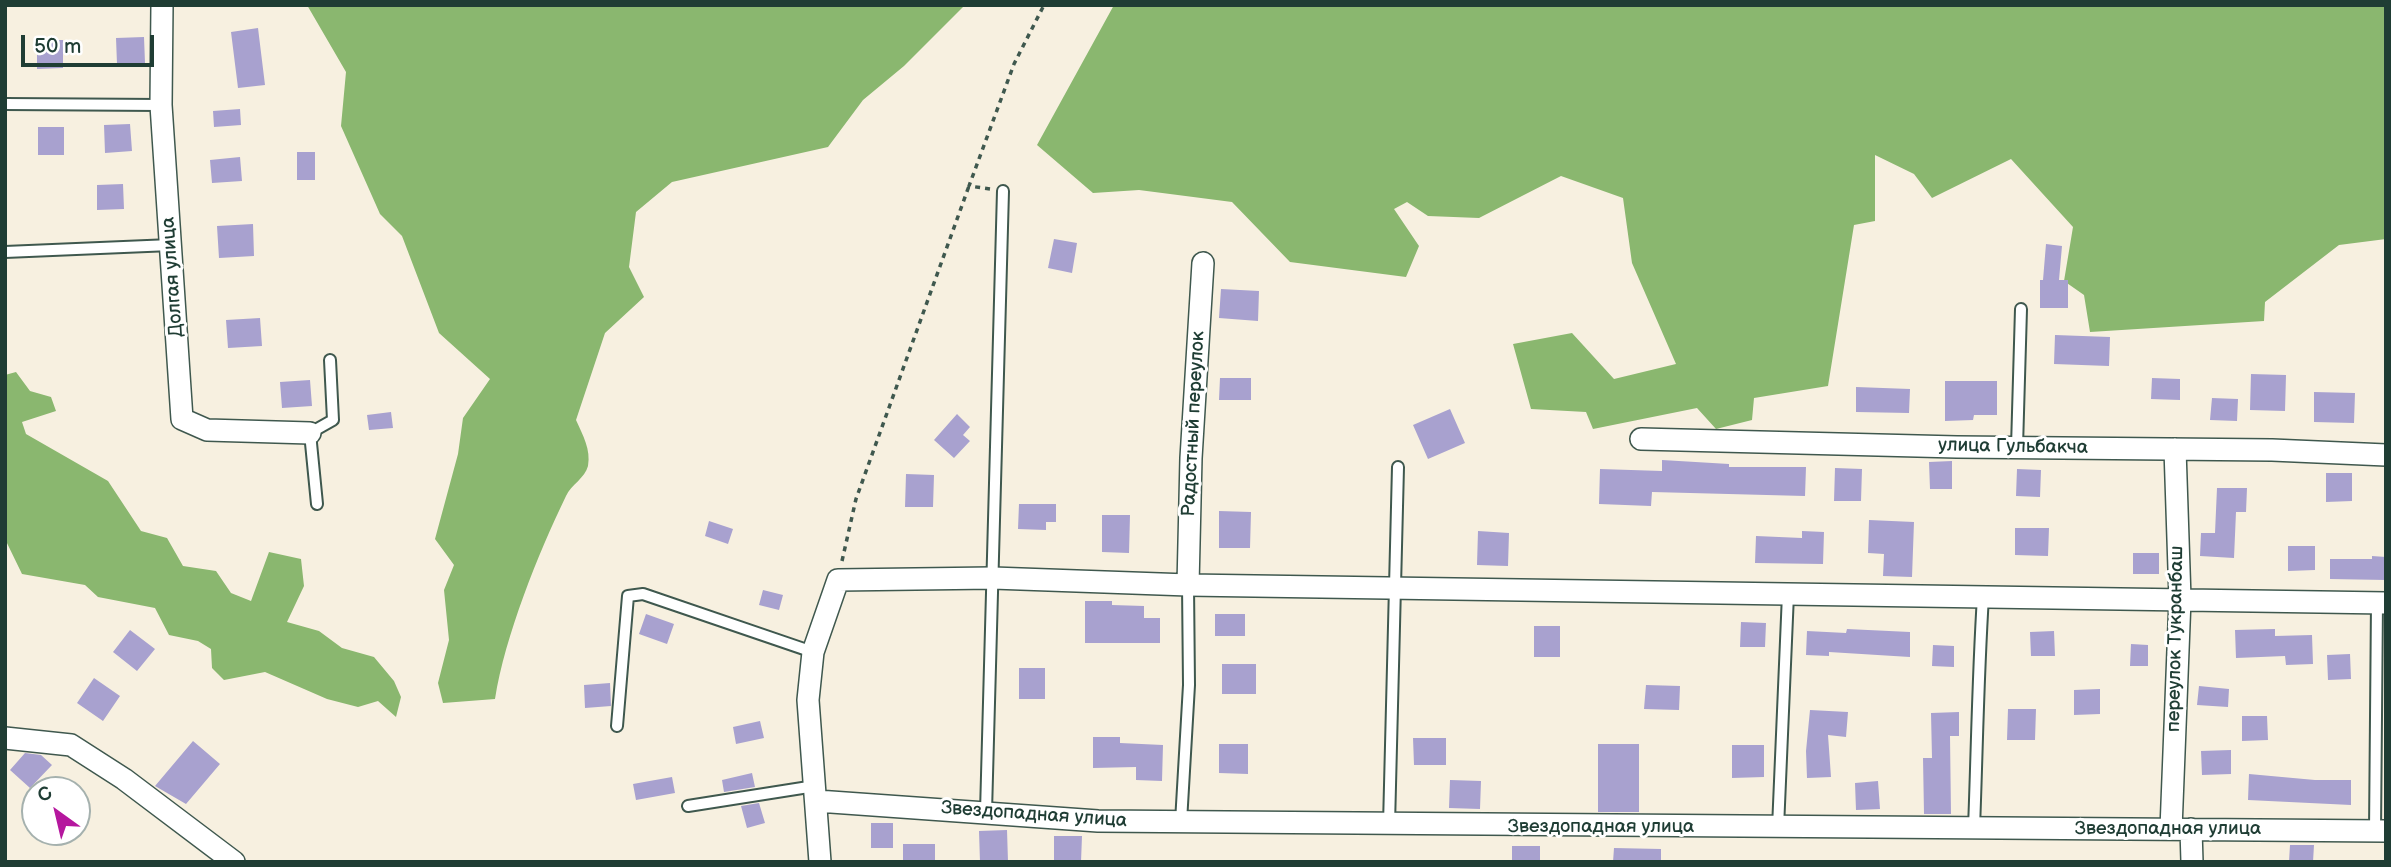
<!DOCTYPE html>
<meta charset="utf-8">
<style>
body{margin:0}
#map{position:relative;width:2391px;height:867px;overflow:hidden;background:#f7f0e0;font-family:"Balsamiq Sans",sans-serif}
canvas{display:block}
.frame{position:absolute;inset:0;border:7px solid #1f3d34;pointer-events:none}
.north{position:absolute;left:21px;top:776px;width:70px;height:70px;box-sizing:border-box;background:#fff;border:2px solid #a5b1ae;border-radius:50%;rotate:326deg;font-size:19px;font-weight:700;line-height:28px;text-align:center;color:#1f3d34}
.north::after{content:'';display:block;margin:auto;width:24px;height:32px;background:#b5179e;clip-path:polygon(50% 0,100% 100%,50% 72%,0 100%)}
.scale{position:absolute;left:21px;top:35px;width:133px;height:32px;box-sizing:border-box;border:4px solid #1f3d34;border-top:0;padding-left:9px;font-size:21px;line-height:24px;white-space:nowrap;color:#1f3d34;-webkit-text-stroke:5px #fff;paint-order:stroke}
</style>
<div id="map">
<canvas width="2391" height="867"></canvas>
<div class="frame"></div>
<div class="north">С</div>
<div class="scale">50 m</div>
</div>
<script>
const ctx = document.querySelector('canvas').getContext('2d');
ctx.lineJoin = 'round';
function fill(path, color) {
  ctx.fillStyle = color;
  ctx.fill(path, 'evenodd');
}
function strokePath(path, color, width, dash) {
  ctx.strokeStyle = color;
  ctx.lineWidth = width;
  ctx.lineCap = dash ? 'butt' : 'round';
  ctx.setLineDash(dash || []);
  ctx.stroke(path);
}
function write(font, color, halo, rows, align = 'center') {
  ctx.font = font + ' "Balsamiq Sans",sans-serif';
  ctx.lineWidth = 6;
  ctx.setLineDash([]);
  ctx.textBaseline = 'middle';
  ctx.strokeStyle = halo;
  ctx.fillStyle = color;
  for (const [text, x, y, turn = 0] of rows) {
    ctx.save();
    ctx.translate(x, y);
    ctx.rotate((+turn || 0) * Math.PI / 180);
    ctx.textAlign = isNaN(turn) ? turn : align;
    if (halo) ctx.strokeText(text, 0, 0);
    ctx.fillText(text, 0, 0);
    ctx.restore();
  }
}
const forest = new Path2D(`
 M307,5H965L904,66L863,100L828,147L672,182L636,212L629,267L644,297L605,333L576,420C583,436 591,449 588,466C585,478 571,485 566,496C538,554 505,636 495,699L443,703L438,683L449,640L444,590L454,565L435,539L458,454L463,418L490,379L439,333L402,236L380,214L341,126L346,72Z
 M1114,5H2386V239L2339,245L2265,302L2264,321L2090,332L2084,295L2064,281L2073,227L2011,159L1932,198L1914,174L1875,155V221L1854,225L1828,386L1754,398L1752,420L1716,429L1697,408L1593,429L1586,412L1531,409L1513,344L1572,333L1614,379L1676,364L1632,263L1623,198L1561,176L1479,218L1428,216L1407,202L1394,209L1419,246L1406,277L1290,262L1232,202L1139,190L1093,193L1037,145Z
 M16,372L30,391L51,397L56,411L22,422L26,434L108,481L141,531L167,538L183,566L216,571L231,593L251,601L269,552L301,559L304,586L287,622L319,631L342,648L374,657L394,681L401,697L396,717L378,701L358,707L327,699L265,672L224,680L212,668L211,649L198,641L169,635L155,608L98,597L85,585L22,574L5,539V375Z`);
const building = new Path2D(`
 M258,28L265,85L238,88L231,32Z
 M144,37L145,63L117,64L116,38Z
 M37,40H63V68L37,69Z
 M240,109L241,125L214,127L213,111Z
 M130,124L132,151L105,153L104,125Z
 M38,127H64V155H38Z
 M297,152H315V180H297Z
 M240,157L242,181L212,183L210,160Z
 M123,184L124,209L97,210V185Z
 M253,224L254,256L219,258L217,226Z
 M1054,239L1077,243L1072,273L1048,268Z
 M2046,244L2062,246L2059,280H2068V308H2040V280H2043Z
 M1221,289L1259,291L1258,321L1219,318Z
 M260,318L262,346L228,348L226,320Z
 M2055,335L2110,337L2109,366L2054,364Z
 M2251,374L2286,375L2285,411L2250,410Z
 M1220,378H1251V400H1219Z
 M2152,378L2180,379V400L2151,399Z
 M310,380L312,406L282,408L280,382Z
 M1945,381H1997V415H1974L1973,420L1945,421Z
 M1856,387L1910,389L1909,413L1856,412Z
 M2314,392L2355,393L2354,423L2314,422Z
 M2212,398L2238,399L2237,421L2210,420Z
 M1450,409L1465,443L1428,459L1413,425Z
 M391,412L393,428L369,430L367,415Z
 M957,414L970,427L963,435L970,441L954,458L934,440Z
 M1662,460L1729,464V467H1806L1805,496L1652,492L1651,506L1599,504L1600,469L1662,471Z
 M1952,461V489H1930L1929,462Z
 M1835,468L1862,469L1861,501H1834Z
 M2017,469L2041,470L2040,497L2016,496Z
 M2326,473H2352V501L2326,502Z
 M906,474L934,475L933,507H905Z
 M2217,488H2247L2246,512H2236L2234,558L2200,556L2201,533H2215Z
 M1019,504H1056V522H1046V530L1018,529Z
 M1219,511L1251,512L1250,548H1219Z
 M1102,515H1130L1129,553L1102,552Z
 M1869,520L1914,522L1912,577L1883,576L1884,554L1868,553Z
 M709,521L733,529L728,544L705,536Z
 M2015,528H2049L2048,556L2015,555Z
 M1478,531L1509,533L1508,566L1477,565Z
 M1802,531L1824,532L1823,564L1755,563L1756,536L1802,538Z
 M2288,546H2315V570L2288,571Z
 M2133,553H2159V574H2133Z
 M2372,556L2386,557V580L2330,579V559H2372Z
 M763,590L783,595L779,610L759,605Z
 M1085,601H1112V605L1144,606V618H1160V643H1085Z
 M646,614L674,624L667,644L639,634Z
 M1215,614H1245V636H1215Z
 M1741,622L1766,623L1765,647H1740Z
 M1534,626H1560V657H1534Z
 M1847,629L1910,632V657L1829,652V656L1806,655L1807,631L1846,633Z
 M2275,629V636L2312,635L2313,664L2286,665L2285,656L2236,658L2235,630Z
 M130,630L155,649L137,671L113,652Z
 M2054,631L2055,656H2031L2030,632Z
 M2131,644L2148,645V666H2130Z
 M1933,645L1954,646V667L1932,666Z
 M2350,654L2351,679L2328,680L2327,655Z
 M1222,664H1256V694H1222Z
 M1019,668H1045V699H1019Z
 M94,678L120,696L103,721L77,703Z
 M610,683L611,706L585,708L584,685Z
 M1646,685L1680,686L1679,710L1644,709Z
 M2199,686L2229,689L2228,707L2197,705Z
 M2100,689V714L2074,715V690Z
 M2008,709H2036L2035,740H2007Z
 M1810,710L1848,712L1846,737L1828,735L1831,777L1807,778L1806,751Z
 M1959,712V736H1950L1951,814H1924L1923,758H1932L1931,713Z
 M2242,716H2267L2268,740L2242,741Z
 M760,721L764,738L736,744L733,727Z
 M1093,737H1120V743L1163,745L1162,781L1136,780V767L1093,768Z
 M1413,738H1446V765H1414Z
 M193,741L220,764L186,804L155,786Z
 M1219,744H1248V774L1219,773Z
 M1598,744H1639V812H1598Z
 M1732,745H1764V777L1732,778Z
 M2231,750V774L2202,775L2201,751Z
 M25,753L41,755L52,765L30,788L10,770Z
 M752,773L755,787L724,792L722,780Z
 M2249,774L2315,780H2351V805L2248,800Z
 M672,777L675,793L636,800L633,784Z
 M1450,780L1481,781L1480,809L1449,808Z
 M1878,781L1880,809L1856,810L1855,783Z
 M759,803L765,823L747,828L741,806Z
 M871,823H893V848H871Z
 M1007,830L1008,862H980L979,831Z
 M1054,836H1082L1081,862H1054Z
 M903,844H935V862H903Z
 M2290,845H2314L2313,862H2289Z
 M1512,846H1540V862H1512Z
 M1614,848L1661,849V862H1613Z`);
const path = new Path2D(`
 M990,189L969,186L1014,64L1044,5
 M842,561L856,499L969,186`);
const lane = new Path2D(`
 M5,104L161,105
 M5,252L171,245
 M2017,447L2021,309
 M317,504L310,433L333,420L330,360
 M617,726L628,596L643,594L813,652
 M688,806L815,786
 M986,812L1003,191
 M1181,822L1189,685L1188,585
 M1389,825L1398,467
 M1778,828L1788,594
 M1974,828C1977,751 1978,674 1983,597
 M2375,831L2377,602`);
const street = new Path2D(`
 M162,5L161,105L182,419L207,430L310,433
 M1641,439L1957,447L2272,450L2386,455
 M1188,585L1191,458L1203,263
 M5,738L71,745L124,779L234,862
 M817,801L1098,821L2386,831
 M2171,829L2180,599L2175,449
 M2191,829L2192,862
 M820,862L808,700L813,652L838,580L993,578L1188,585L2386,603`);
const streetNames = [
 ["Долгая улица",173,277,-94],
 ["Радостный переулок",1194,424,-87],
 ["улица Гульбакча",2013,447,1],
 ["переулок Тукранбаш",2176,639,-89],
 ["Звездопадная улица",1034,815,4],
 ["Звездопадная улица",1601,827],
 ["Звездопадная улица",2168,829]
];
fill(forest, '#8ab76f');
fill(building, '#a8a1cf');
strokePath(lane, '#3f584e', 14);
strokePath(street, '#3f584e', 24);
strokePath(path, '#3f584e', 3.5, [5, 5]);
strokePath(lane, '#fff', 10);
strokePath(street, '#fff', 21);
write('19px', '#1f3d34', '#fff', streetNames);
</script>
